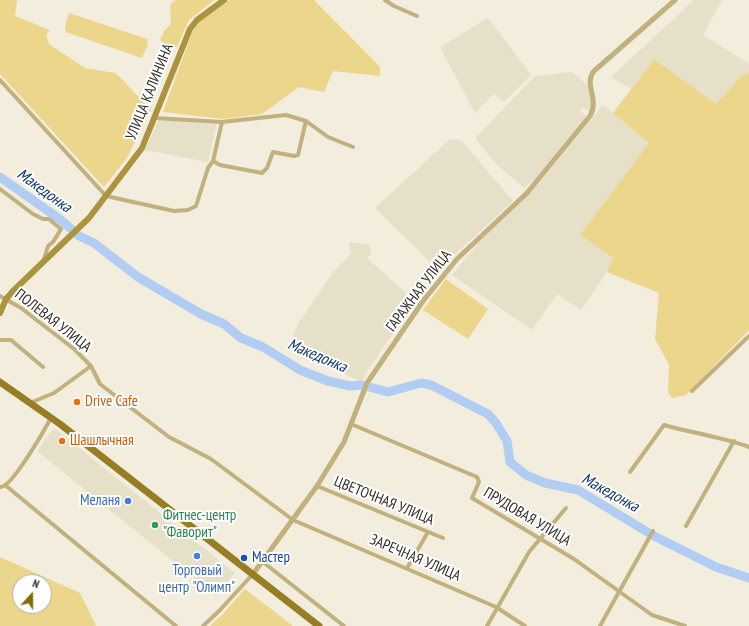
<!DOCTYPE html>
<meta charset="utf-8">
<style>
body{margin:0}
#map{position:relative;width:749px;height:626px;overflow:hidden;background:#f2eddc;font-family:"PT Sans Narrow",sans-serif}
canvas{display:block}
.north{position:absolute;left:12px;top:574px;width:40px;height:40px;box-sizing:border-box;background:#fff;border:1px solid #adaca9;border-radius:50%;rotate:21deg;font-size:11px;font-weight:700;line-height:16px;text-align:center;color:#312f28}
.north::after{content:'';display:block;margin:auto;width:14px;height:18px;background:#7f6e0a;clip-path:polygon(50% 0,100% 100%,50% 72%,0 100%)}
</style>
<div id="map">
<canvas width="749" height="626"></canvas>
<div class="north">N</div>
</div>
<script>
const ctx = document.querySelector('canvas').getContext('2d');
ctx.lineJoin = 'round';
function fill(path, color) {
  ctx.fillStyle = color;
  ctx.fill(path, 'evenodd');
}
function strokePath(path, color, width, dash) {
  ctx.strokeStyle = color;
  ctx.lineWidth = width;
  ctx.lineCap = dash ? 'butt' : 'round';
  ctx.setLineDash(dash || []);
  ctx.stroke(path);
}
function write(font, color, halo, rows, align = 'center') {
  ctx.font = font + ' "PT Sans Narrow",sans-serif';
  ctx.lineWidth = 4;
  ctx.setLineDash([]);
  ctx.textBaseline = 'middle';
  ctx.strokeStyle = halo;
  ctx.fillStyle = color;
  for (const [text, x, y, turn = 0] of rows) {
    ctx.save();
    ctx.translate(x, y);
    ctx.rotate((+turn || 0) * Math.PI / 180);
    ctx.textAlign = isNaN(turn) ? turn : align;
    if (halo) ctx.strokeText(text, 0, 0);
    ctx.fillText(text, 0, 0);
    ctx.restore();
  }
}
const built = new Path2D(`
 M694,0H722L703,35L749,64V73L741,76L716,104L654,59L631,89L611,77Z
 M488,18L531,75L504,102L494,94L475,113L440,47Z
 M572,72L590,87L594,106L591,112L583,107L580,111L588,117L537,177L524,188L495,163L475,138L535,76Z
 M603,105L650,143L580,235L614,259L607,272L581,310L557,294L532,330L452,275L480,241L530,193Z
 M159,119L217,123L208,162L145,150Z
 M450,139L461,140L513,201L438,270L375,208Z
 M349,242L369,244L372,253L367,258L407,294L419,280L426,286L368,370L362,382L289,346L298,324L331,275L351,253Z
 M54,428L235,573L216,596L37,451Z`);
const green = new Path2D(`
 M0,0H17L15,16L50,30L46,35L49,44L85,68L115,73L123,80L143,102L152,107L127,158L104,187L0,74Z
 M176,0H214L189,20L177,47L165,44L160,40L164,31L171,24L170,4Z
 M229,0H314L380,67V76L333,71L324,92L299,87L262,114L224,119L163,112L192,33L198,23Z
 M69,13L147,39L148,44L142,58L66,32L65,27Z
 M654,59L716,104L741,76L749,73V330L686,395L672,398L668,392L669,365L655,339L659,293L607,272L613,258L580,235L649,143L613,113Z
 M153,73L161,76L154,94L146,91Z
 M446,279L488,309L468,339L423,310Z
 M0,557L80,593L96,626H0ZM20,582H44V606H20Z
 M245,589L293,626H210L222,615Z`);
const river = new Path2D(`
 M0,177L61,220L79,236L94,243L138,277L201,314L224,324L241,338L263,347L300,370L328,381L350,386L362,385L388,392L421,383L431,385L488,414L496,423L507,441L510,462L526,475L545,483L578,490L654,536L716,567L749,578`);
const minor = new Path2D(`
 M385,0L394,6L417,16
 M0,80L106,196L174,211L188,210L196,206L208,168L213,161L222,122
 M155,118L222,122L286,115L306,121L328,137L353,147
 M213,161L220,165L262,173L267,168L273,152L294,156L298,155L306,121
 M0,189L33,214L43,219H49L61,229L53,242L48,246L43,262
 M0,296L21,308L74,349L91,366L100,384L113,394L169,437L211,459L293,520L496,607L525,626
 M0,340H11L43,367
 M692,391L749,336
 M30,403L54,393L91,366
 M351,424L477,477L479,482L472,498L574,559L652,615L685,626
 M630,472L664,425C692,433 722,437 749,447
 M5,485L176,626
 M317,486L443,538
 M0,487C11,489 45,429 51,418
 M686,526L734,441
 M263,562L344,626
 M407,568L428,532
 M203,626L219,611L253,574
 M487,626L529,552L566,508
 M600,626L653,531`);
const tertiary = new Path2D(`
 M253,574L317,486L344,442L367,383L423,301L457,259L527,193L590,116C600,99 583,84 594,71L675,0`);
const secondary = new Path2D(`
 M0,313L6,299L13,291L89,218L142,148L190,29L197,20L224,0`);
const primary = new Path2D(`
 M0,382L60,424L319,626`);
const markers = [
 [77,402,4,"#e8710a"],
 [62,441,4,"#e8710a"],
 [128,501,4,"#3f7fe0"],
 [155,525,4,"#2e9e5b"],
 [197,556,4,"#3f7fe0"],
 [244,558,4,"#1a4fb4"]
];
const streetNames = [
 ["УЛИЦА КАЛИНИНА",150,92,-68],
 ["ГАРАЖНАЯ УЛИЦА",419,291,-53],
 ["ПОЛЕВАЯ УЛИЦА",53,321,38],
 ["ЦВЕТОЧНАЯ УЛИЦА",384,501,22],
 ["ПРУДОВАЯ УЛИЦА",527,517,31],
 ["ЗАРЕЧНАЯ УЛИЦА",415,558,23]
];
const foodNames = [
 ["Drive Cafe",85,402],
 ["Шашлычная",70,441]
];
const shopNames = [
 ["Меланя",120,501],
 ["Торговый",197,571,"center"],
 ["центр \"Олимп\"",197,588,"center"]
];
const leisureNames = [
 ["Фитнес-центр",163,516],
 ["\"Фаворит\"",163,533]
];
const transitNames = [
 ["Мастер",252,558]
];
const waterNames = [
 ["Македонка",44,191,36],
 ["Македонка",317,356,23],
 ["Македонка",610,493,29]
];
fill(built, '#e7e0c8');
fill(green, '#ebd68b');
strokePath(river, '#b2cdf3', 9);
strokePath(minor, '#c2b17d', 4);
strokePath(tertiary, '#c2b17d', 5);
strokePath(secondary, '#ac933d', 6);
strokePath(primary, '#977e25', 7);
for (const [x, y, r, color] of markers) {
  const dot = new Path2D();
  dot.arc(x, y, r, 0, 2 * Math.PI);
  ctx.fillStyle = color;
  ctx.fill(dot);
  strokePath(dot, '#fff', 1.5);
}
write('15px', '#312f28', '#fff', streetNames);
write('15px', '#c56008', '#fff', foodNames, 'left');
write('15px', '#366cbe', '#fff', shopNames, 'right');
write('15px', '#27864d', '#fff', leisureNames, 'left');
write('15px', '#164399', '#fff', transitNames, 'left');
write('italic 16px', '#0d376d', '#fff', waterNames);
</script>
